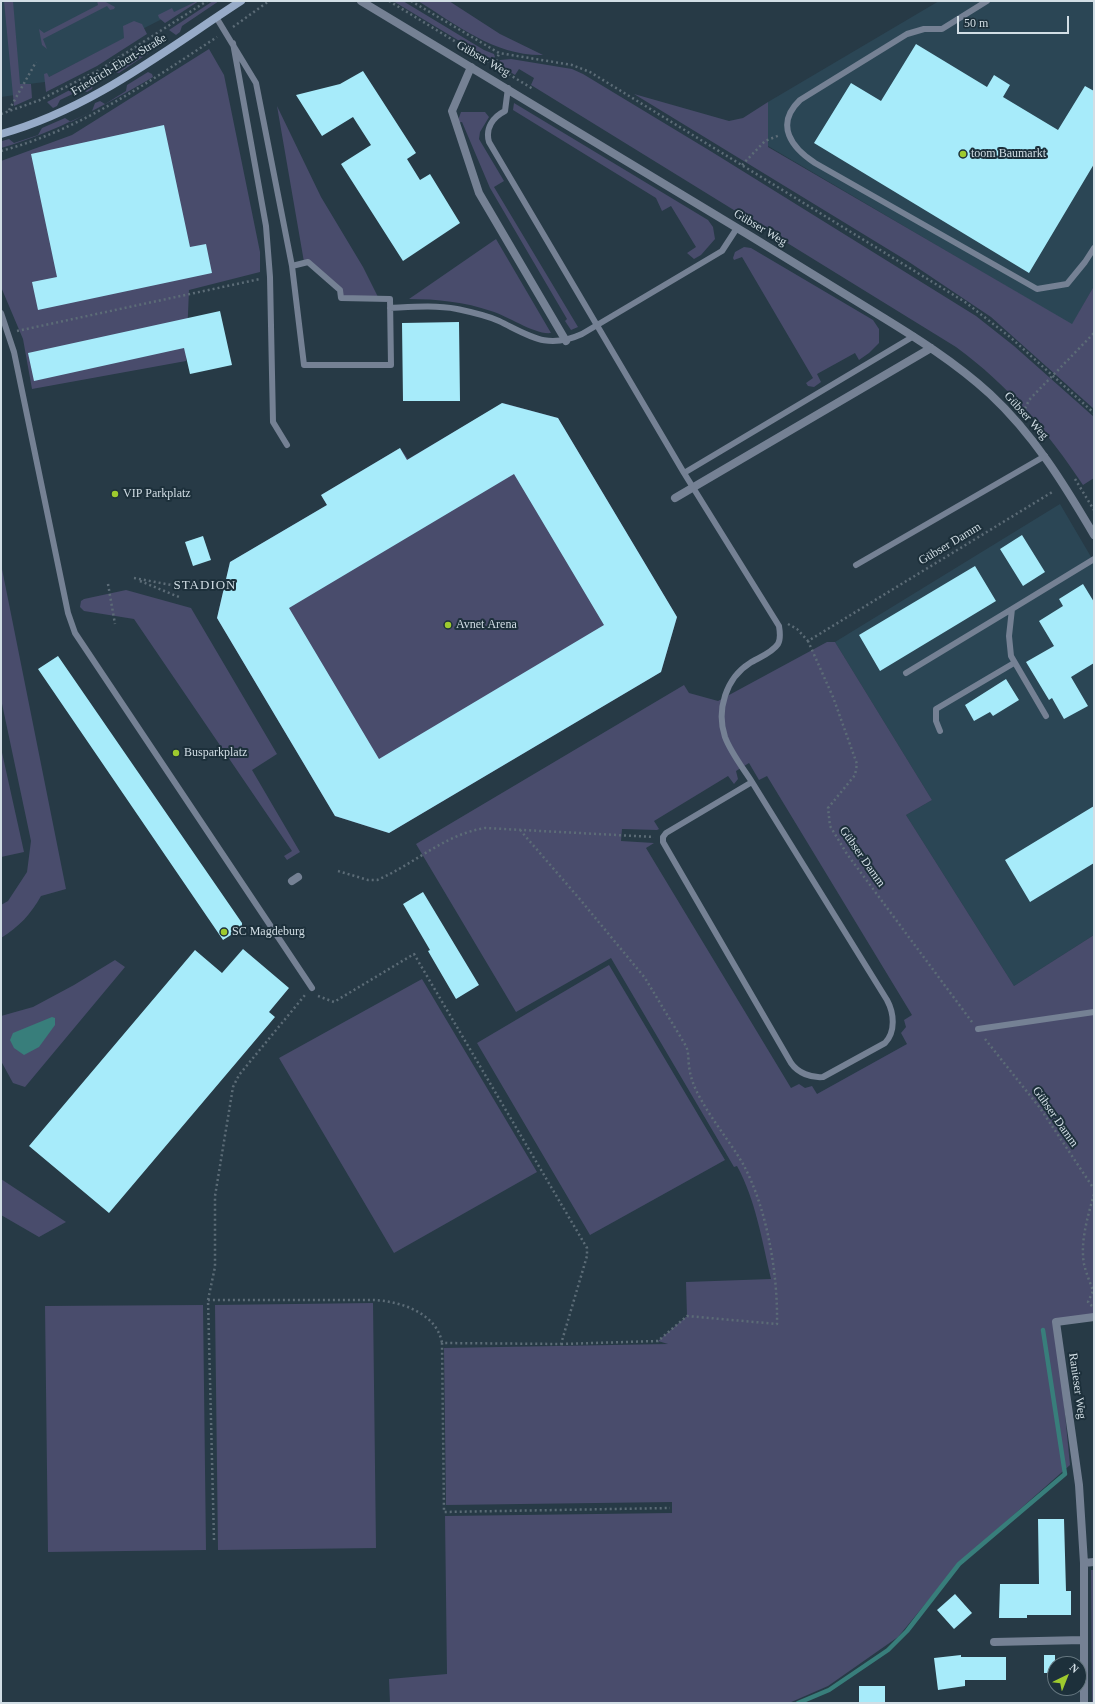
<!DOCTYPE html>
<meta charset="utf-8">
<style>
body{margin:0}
#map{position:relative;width:1095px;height:1704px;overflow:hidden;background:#273a46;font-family:"Times New Roman",serif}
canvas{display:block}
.frame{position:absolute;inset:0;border:2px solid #d2dee5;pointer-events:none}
.north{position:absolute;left:1047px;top:1656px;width:40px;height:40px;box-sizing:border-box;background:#1d303b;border:1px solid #65767f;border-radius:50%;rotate:43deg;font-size:11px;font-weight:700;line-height:16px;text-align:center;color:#d2dee5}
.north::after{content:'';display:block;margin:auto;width:14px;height:18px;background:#9eca2e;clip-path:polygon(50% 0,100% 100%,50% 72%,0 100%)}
.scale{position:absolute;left:957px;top:16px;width:112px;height:18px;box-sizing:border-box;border:2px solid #d2dee5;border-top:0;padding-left:5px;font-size:12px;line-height:14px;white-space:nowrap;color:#d2dee5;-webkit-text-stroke:3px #1d303b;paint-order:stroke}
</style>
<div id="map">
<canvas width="1095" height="1704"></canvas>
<div class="frame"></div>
<div class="north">N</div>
<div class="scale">50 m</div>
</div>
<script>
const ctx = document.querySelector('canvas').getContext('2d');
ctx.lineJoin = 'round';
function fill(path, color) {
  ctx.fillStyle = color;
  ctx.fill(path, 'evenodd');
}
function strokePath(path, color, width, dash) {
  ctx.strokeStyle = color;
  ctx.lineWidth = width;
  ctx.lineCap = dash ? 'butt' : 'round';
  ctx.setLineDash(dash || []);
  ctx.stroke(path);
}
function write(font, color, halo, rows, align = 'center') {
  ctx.font = font + ' "Times New Roman",serif';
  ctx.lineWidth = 4;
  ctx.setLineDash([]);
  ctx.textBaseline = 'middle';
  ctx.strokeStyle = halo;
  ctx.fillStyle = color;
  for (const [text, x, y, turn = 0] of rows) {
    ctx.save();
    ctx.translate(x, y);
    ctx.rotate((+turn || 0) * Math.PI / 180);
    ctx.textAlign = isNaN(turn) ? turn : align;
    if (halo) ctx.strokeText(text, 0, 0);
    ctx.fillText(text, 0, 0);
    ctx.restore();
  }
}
const built = new Path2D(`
 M1,1H197L49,77L45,82L20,85L15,95L1,97Z
 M939,1H1094V286L1072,325L768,146V102Z
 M1060,504L1094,562V935L1014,986L906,815L932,800L835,642Z`);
const green = new Path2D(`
 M4,1H13L20,84H31L32,98L14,106Z
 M97,1H104L115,7L114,9L110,10L107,6L43,39L47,49L42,45L39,29L44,33L98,5Z
 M197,1H199L165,23L159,18L158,15L172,8L174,12Z
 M213,1H219L182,26L180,32L176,35L169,30Z
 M393,1H403L484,50L494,54L495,57L491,60Z
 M418,1H449L500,34L543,55C495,56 457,25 418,1Z
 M134,21L142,24L147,34L97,66L46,92L44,74L47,73L49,77L124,38L123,26Z
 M152,41L153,45L150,52L119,73L113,72L94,82L92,89L87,92L81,90L60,100L57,106L53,108L47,102L102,73Z
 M209,49L224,75L260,252V272L189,290L186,361L32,389L23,339L1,287V161L72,135Z
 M511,59L572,69L583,74L712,152L976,316L1014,346L1094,417V478L1083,485C1048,432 1008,385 956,347L531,85L534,78L519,69L515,75L498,64L500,60Z
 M148,72L152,74L153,77C104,106 56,132 1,148L2,141L9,139L14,143L38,135L42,128L65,118L71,122L92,111L95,103L100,101L105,104L126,91L127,85Z
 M634,94L729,121L743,118L768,102V147L1072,324L1094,286V409L991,317L909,262Z
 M514,103L708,220L713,227L715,239L701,255L694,259L687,253L696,247L671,206L662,211L656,198L513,110Z
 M277,106L321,197L363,267L379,299L341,298L340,290L304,262Z
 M461,112H485L489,117L480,132L479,139L504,181L494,187L578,327L571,330L565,321L567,319L490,188L462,122L457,123Z
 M496,239L551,333C535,335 508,316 491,311C465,302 437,299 409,299Z
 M744,247L751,248L873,320L879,329V343L869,353L859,360L855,353L817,374L821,382L814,387L808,386L806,383L813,378L742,257L734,260L733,258L735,252Z
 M503,403L558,418L677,617L661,672L389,833L335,816L217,618L230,562L327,505L321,495L400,448L408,459Z
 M1,564L66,889L41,896C31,914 19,927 1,938V905L8,901L27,872L31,841L1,699Z
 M126,590L191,608L277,754L252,770L300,852L287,860L284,856L292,851L134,619L84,611L80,607L81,601L84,599Z
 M827,642H835L932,800L906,815L1014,986L1094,935V1317L1056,1322L1070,1465L959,1563L898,1637L828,1686L789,1703H390L389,1679L447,1674L445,1516L672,1513V1502L446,1505L444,1348L668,1344L658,1341L687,1316L686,1282L771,1279C762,1241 756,1201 737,1166L734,1167L611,958L516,1012L416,844L684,685L689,693L718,701ZM749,763L759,780L767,776L912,1015L904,1020L906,1027L901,1033L907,1044L817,1094L812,1086L805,1088L799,1084L791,1088L646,848L654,843L621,841L622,829L657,830L659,829L654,821L728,776L734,784L738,779L736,771Z
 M1,748L24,852L1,857Z
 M115,960L125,967L25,1087L13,1083L1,1061V1016L33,1007L74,985Z
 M609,965L725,1160L590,1235L477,1043Z
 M422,979L537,1172L394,1253L279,1058Z
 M1,1179L66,1222L39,1237L1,1215Z
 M373,1303L376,1548L218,1550L215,1305Z
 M203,1305L206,1550L48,1552L45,1306Z
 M1091,1570H1094V1703H1092Z`);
const water = new Path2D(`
 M52,1017L55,1018V1025L39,1047L24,1055L14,1048L10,1040L13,1033Z`);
const stream = new Path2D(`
 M798,1703L829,1690L888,1650L907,1631L959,1564L1065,1474L1043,1330`);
const building = new Path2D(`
 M916,44L987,87L994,75L1010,85L1003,97L1058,130L1085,86L1094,91V164L1029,273L814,143L851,83L881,101Z
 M363,71L416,153L407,159L420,180L430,174L460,223L403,261L341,164L371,145L353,117L322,136L296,95L340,84Z
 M164,125L190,247L206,244L212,273L38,310L32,282L57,277L31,154Z
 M220,311L232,365L190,374L184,348L34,381L28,353Z
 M459,322L460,401H403L402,323Z
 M502,403L558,418L677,617L661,672L389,833L335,816L217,618L230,562L327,505L321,495L400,448L407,460ZM514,474L604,625L379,759L289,608Z
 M1022,535L1045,572L1023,586L1000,549Z
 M203,536L211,560L193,566L185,542Z
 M975,566L996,601L880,671L859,635Z
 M1083,584L1094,602V663L1071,677L1088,706L1064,719L1052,698L1049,700L1026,662L1054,646L1039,621L1063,606L1059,599Z
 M58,656L242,923V928L223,940L38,669Z
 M1006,679L1019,700L993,716L990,712L974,721L965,705Z
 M1094,806V863L1030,902L1005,860Z
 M423,892L479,985L456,999L428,951L430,950L403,904Z
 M243,949L289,988L269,1012L275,1017L109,1213L29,1146L195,950L222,973Z
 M1038,1519H1064L1066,1591H1071V1615H1027V1618H999L1000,1584H1039Z
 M955,1594L972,1613L954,1629L937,1610Z
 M961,1655V1657H1006V1680H965V1686L938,1690L934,1658Z
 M1044,1655H1055V1673H1044Z
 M859,1686H885V1703H859Z`);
const path = new Path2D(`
 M389,1L533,89
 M411,1L499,53L572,65L590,72L965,302L1010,337L1094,413
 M233,27L269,1
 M495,66L499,53
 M9,110L36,62
 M1,114L40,100L101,69L207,1
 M1,151C82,129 147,83 217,37
 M742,165L765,141L780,135
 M17,331L260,279
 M1023,413L1029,400L1094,333
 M1075,479L1094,510
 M134,578L182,587
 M140,581L179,597
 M108,584L115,624
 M788,624L797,629L808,641
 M520,830L578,897L645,978L686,1046C689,1053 688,1059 689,1066C690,1075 693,1084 697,1092C710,1118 729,1140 743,1164C767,1208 778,1274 777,1324L687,1316L658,1341L561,1344
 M338,871L368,880H377C415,864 443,835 485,828L654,837
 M318,996L334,1002L414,954L587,1248V1256L561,1344L442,1343L444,1512L670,1508
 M972,1022L847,854L830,826L828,808L855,775L857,764L833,697L808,641L1054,491
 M985,1039L1040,1108L1094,1189
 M208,1300L215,1267V1196L233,1087L239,1075L305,995
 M1092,1306L1088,1302L1093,1291C1090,1282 1086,1273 1084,1264C1080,1241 1088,1216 1094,1194
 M214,1540L208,1300H373C400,1301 437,1313 442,1343`);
const lane = new Path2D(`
 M987,1L942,29H924L907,34L800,100C774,125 792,148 815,163L1037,289L1067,284L1085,262L1094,248
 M216,17L256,83L292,266
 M233,43L266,226L270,277L273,422L287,445
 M508,88L505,111C493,117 485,128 489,142L684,473L779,626C780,632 781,639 778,644C772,653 758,658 750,663C726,678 716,710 725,737C731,753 743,768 752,782L887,1000C894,1013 896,1031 885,1043L823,1077C811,1078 798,1073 791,1063L663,842V837L666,833L752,782
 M308,262L340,290L341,298L390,299L391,365H304L292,266Z
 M390,308C412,307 435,305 457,309C471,312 486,315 499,321C530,336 547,350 582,334L722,251L737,228
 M1,313L14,352L68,613L75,633L312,988
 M684,473L914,336
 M856,565L1045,456
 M906,673L1012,609
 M1046,716L1011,656L1009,636L1012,609L1094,559
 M940,731L936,721V709L1014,663
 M978,1029L1094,1012`);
const street = new Path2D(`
 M361,1C492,79 622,158 752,237C793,262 833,287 874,312C915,337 955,362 990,394C1034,435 1064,484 1094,535
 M471,67L452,111L479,193L566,341
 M675,498L931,348
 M292,881L298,877
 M1084,1563L1094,1562
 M994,1642L1083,1640
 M1084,1703V1563L1079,1485L1056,1322L1094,1317`);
const secondary = new Path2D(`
 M1,134C91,109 164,51 241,1`);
const markers = [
 [963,154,4,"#9eca2e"],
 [115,494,4,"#9eca2e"],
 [448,625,4,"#9eca2e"],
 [176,753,4,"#9eca2e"],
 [224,932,4,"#9eca2e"]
];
const streetNames = [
 ["Gübser Weg",483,59,30],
 ["Friedrich-Ebert-Straße",119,65,-31],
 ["Gübser Weg",760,228,31],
 ["Gübser Weg",1026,416,48],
 ["Gübser Damm",950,544,-31],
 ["Gübser Damm",862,857,55],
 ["Gübser Damm",1055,1117,55],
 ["Ranieser Weg",1077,1386,82]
];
const poiNames = [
 ["toom Baumarkt",971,154],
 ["VIP Parkplatz",123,494],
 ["Avnet Arena",456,625],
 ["Busparkplatz",184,753],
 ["SC Magdeburg",232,932]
];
const neighbourhoodNames = [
 ["STADION",205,586]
];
fill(built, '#2b4655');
fill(green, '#494c6c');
fill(water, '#387e7b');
strokePath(stream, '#387e7b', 4.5);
fill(building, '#a7ebfa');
strokePath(path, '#5c6c77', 2.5, [2, 3]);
strokePath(lane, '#758194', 6);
strokePath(street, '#758194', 8);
strokePath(secondary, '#97abc8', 8);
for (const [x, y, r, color] of markers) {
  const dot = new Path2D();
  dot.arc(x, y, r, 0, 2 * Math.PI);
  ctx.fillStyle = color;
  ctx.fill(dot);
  strokePath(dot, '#1d303b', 1.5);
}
write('12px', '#d2dee5', '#1d303b', streetNames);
write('12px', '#d2dee5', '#1d303b', poiNames, 'left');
ctx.letterSpacing = '1px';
write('13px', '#d2dee5', '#1d303b', neighbourhoodNames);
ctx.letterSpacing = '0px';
</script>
